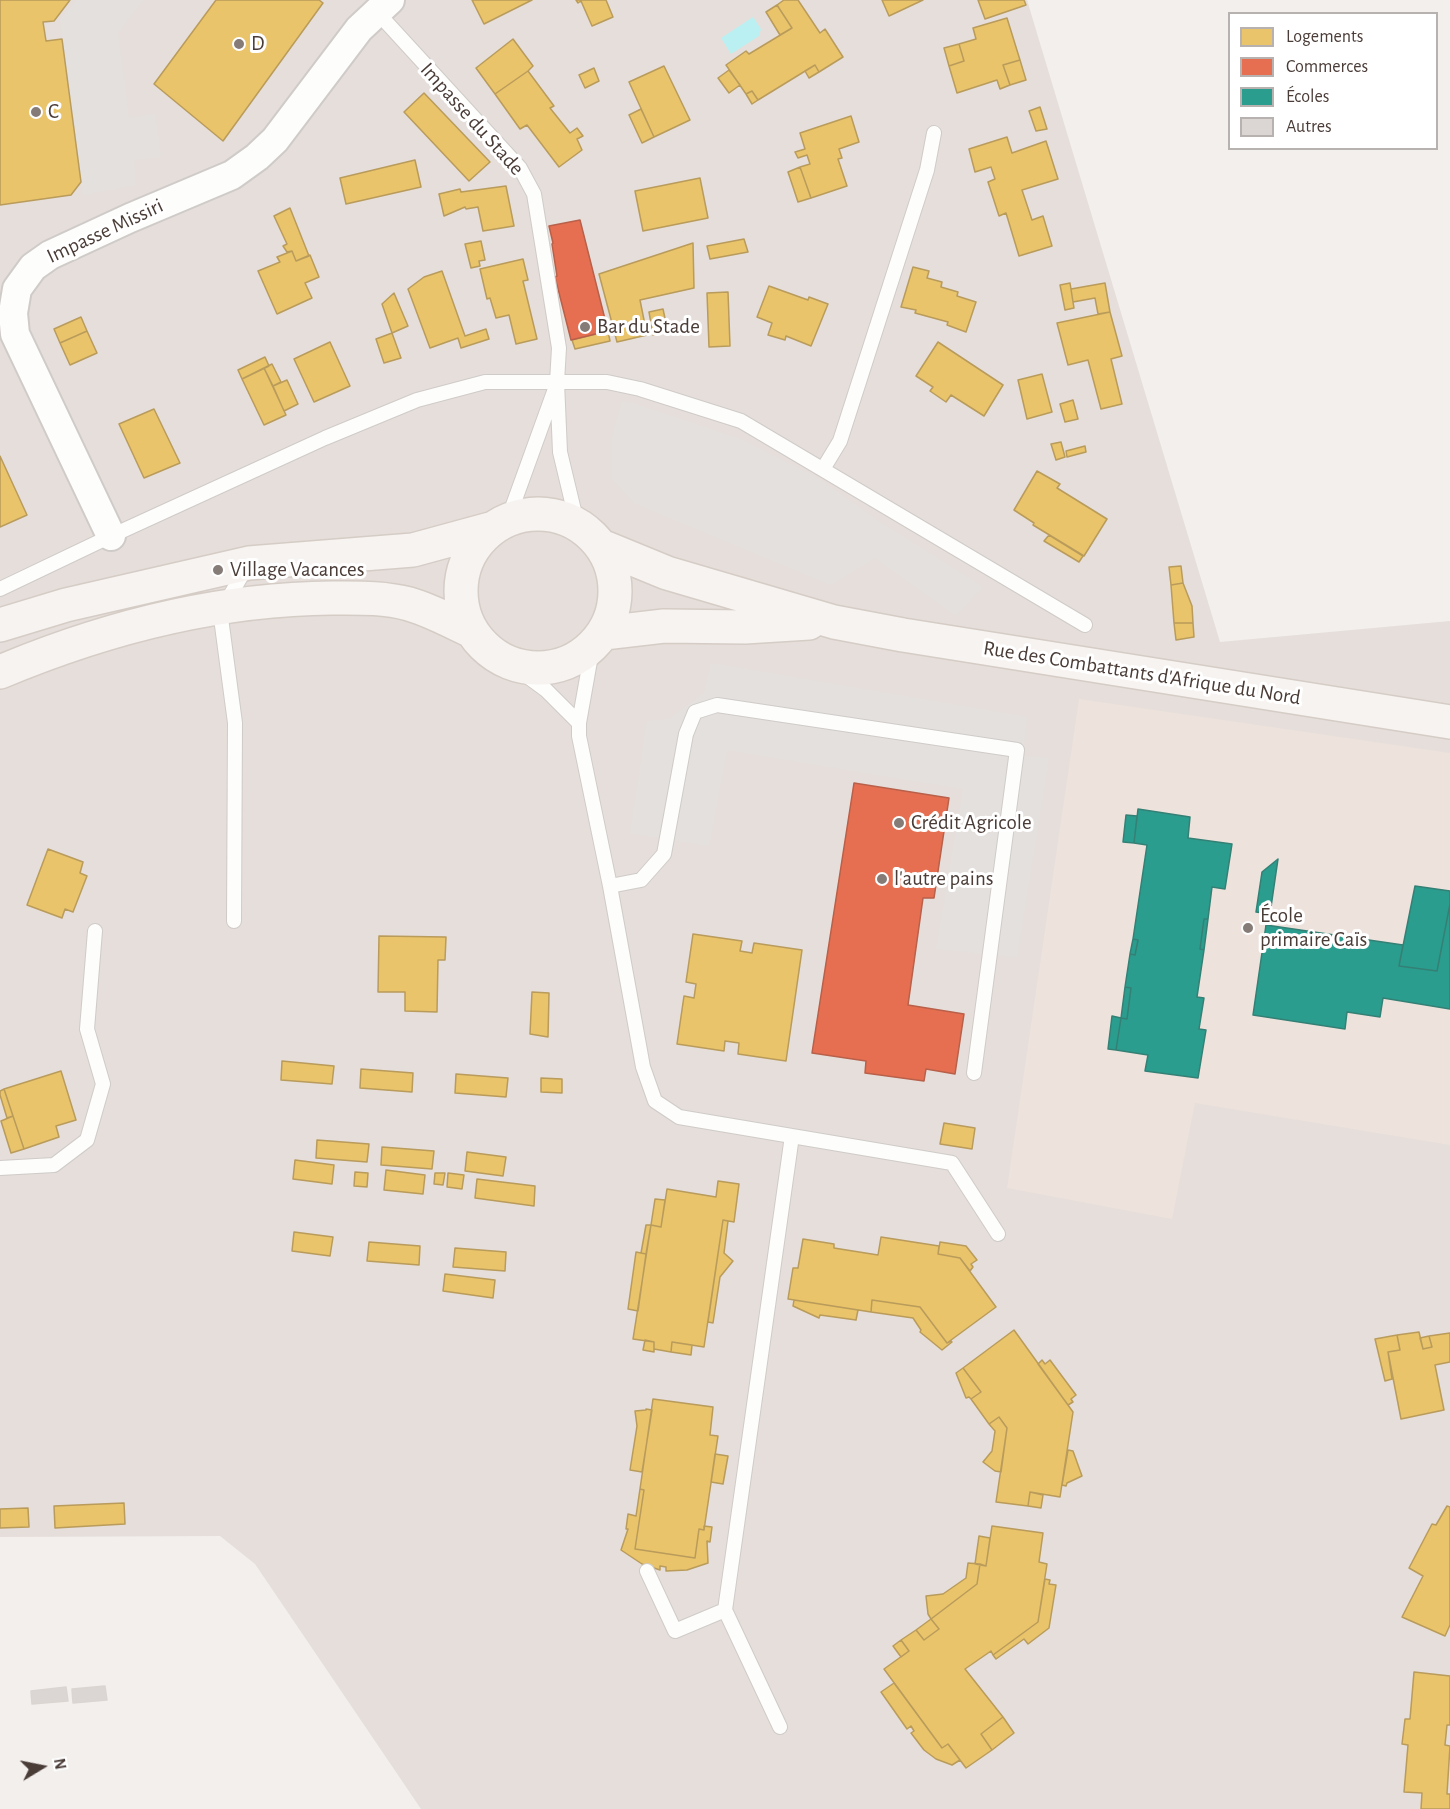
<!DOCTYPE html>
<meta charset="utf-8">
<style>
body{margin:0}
#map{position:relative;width:1450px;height:1809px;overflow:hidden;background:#f2efed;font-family:"Alegreya Sans",sans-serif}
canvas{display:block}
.legend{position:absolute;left:1228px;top:12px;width:210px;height:138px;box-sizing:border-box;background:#fff;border:2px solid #b7b1af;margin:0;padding:8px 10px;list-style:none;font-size:18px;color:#4a3c37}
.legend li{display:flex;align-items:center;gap:12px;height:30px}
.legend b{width:30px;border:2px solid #b7b1af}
.north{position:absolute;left:12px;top:1737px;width:60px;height:60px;-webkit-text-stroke:4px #fff;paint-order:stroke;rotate:80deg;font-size:16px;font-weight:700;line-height:24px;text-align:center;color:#4a3c37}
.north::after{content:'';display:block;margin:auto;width:21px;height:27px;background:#4a3c37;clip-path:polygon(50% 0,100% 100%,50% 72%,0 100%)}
</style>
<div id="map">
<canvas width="1450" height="1809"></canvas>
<ul class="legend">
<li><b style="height:16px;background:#e9c46a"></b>Logements</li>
<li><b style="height:16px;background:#e76f51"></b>Commerces</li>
<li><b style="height:16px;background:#2a9d8f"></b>Écoles</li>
<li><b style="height:16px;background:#dbd6d3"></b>Autres</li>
</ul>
<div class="north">N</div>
</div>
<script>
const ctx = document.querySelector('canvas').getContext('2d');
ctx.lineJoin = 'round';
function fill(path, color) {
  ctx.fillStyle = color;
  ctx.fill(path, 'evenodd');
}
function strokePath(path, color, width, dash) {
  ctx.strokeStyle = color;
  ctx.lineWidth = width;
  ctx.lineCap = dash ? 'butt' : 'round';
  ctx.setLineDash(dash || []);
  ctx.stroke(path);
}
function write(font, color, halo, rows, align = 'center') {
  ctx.font = font + ' "Alegreya Sans",sans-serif';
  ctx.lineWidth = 6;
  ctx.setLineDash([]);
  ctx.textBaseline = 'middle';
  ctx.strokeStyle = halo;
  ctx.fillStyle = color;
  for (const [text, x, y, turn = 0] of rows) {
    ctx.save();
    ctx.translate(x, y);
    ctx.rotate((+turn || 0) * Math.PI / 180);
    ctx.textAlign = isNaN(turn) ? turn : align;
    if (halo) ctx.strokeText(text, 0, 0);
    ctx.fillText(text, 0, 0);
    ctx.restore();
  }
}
const residential = new Path2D(`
 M0,0H1027L1220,642L1450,621V1809H421L255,1564L220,1536L0,1537Z`);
const education = new Path2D(`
 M1079,699L1450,753V1145L1195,1103L1172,1219L1007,1188Z`);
const parking = new Path2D(`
 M76,0H143L118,33L129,118L155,114L161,157L134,160L136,185L83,195L60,19Z
 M622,401L636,404L740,439L818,478L877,520L983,587L956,616L875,558L831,585L634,503L612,479V438Z
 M711,663L1027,717L1023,756L1049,758L1017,957L936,949L963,789L727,750L709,846L630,833L647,721L669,719L704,693Z`);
const water = new Path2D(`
 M753,17L761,29L759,36L731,54L721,38Z`);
const homes = new Path2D(`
 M0,0H70L54,21L43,22L46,41L62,39L81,182L71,195L0,205Z
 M216,0H319L323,3L223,141L154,84Z
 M472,0H532L484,24Z
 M576,0H606L613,17L592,26L581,1L578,3Z
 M784,0H798L820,33L825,29L843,57L819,72L815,65L758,100L752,91L746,94L726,65L746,51L749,54L792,28L777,5Z
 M882,0H923L889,16Z
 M978,0H1024L1026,5L985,19Z
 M777,5L792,28L780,35L766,12Z
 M1007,18L1020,60L1003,65L1010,85L1000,89L997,80L957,93L949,66L964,61L959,44L976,39L973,28Z
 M513,39L533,66L528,71L495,94L476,68Z
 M959,44L964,61L949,66L944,48Z
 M1020,60L1026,80L1010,85L1003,65Z
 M815,65L819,72L809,78L805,71Z
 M664,66L690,120L654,137L629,82Z
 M594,68L599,81L585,88L579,75Z
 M729,70L740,85L729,93L718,78Z
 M528,71L554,106L550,108L570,133L577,128L583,136L577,139L582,150L559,167L527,125L520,129L495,94Z
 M752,91L758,100L752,104L746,94Z
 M424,93L490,162L469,181L404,112Z
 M1040,107L1047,129L1036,131L1029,111Z
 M641,109L654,137L642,143L629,115Z
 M851,116L859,142L839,149L842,158L838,159L847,186L811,198L800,167L810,164L807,155L798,158L795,152L805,149L800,133Z
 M1007,137L1012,153L1046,141L1058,179L1022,190L1032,220L1043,216L1052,246L1019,256L1006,213L999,216L988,182L995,179L991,167L975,172L969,149Z
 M415,160L421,187L346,204L340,178Z
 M800,167L811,198L798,202L788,172Z
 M700,178L708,218L643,231L635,191Z
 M506,186L514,226L483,231L478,207L466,209L465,207L444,216L439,194L460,189L461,192Z
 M290,208L309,256L296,261L292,251L287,252L283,246L287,244L274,216Z
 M744,239L748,252L710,259L707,246Z
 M481,241L485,260L479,261L480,266L471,268L465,244Z
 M693,243L694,288L640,300L647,335L617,342L599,274Z
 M292,251L296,261L310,255L319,277L305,283L312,298L277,314L258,271L280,262L277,257Z
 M523,259L528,280L523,281L537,339L516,344L509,315L496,318L490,298L487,299L480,269Z
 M913,267L929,271L927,278L942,282L941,287L958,292L957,296L976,302L966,332L947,325L948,322L915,313L916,310L901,307Z
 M442,271L465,336L486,329L489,339L461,348L458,338L430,348L408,289L424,277Z
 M1070,283L1074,308L1065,310L1060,285Z
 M1105,283L1110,312L1098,314L1095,298L1073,302L1071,289Z
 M769,286L808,300L809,297L828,304L811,346L786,336L785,340L768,335L772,323L757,317Z
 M728,292L730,346L709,347L707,293Z
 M394,293L408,326L392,333L382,304Z
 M663,309L668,332L653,335L649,312Z
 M1110,312L1122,356L1111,359L1122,404L1101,409L1088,360L1068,365L1057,323Z
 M81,317L87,331L60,343L54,329Z
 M87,331L97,353L70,365L60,343Z
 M608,331L610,341L575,349L572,340Z
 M392,333L401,358L384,363L376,339Z
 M330,342L350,386L314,402L294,359Z
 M938,342L1003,385L984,416L951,395L946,402L930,391L933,387L916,376Z
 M265,357L269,366L242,379L238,370Z
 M272,364L281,382L273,386L264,368Z
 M264,368L286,415L264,425L242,379Z
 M1042,374L1052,412L1027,419L1018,380Z
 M287,380L298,404L284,411L273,386Z
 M1073,400L1078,419L1065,422L1060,404Z
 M154,409L180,463L144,478L119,424Z
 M1061,442L1065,457L1056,460L1051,444Z
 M1085,446L1086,452L1067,457L1066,451Z
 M0,456L27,515L0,527Z
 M1037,471L1060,484L1057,488L1107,519L1084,556L1033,525L1034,523L1014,510Z
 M1049,535L1083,556L1079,562L1044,541Z
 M1181,566L1183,583L1171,585L1169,567Z
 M1183,583L1192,606L1193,623H1174L1171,585Z
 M1174,623H1193L1194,637L1176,640Z
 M48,849L83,862L80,873L87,876L73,912L65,909L62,918L27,905Z
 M693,934L742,941L740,951L752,953L754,943L802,950L786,1061L738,1054L739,1043L725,1041L724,1051L677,1044L684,996L694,998L696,984L686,982Z
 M379,936L446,937L445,960H438L437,1012L405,1011V992H378Z
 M532,992L549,993L548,1037L530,1034Z
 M282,1061L334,1066L332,1084L281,1080Z
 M361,1069L413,1073L412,1092L360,1088Z
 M61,1071L76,1120L56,1126L59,1137L24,1149L4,1089Z
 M456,1074L508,1078L506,1097L455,1093Z
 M541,1078L562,1079V1093L541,1092Z
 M4,1089L13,1116L7,1118L0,1095V1091Z
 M13,1116L24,1149L11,1153L1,1121Z
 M944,1123L975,1128L972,1149L940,1144Z
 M317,1140L369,1144L367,1162L316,1158Z
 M382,1147L434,1151L432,1169L381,1165Z
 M467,1152L506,1157L503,1176L465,1171Z
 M295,1160L334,1165L332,1184L293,1179Z
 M386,1170L425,1175L423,1194L384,1190Z
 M355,1172L368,1173L367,1187L354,1186Z
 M435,1173H445L443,1185L434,1184Z
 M448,1173L464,1175L462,1189L447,1187Z
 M477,1179L535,1186L534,1206L475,1198Z
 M718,1181L739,1184L734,1222L723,1220L704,1347L672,1342L671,1352L654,1349V1342L633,1339L651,1225L661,1227L667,1189L716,1197Z
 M655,1199L665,1200L661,1227L651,1225Z
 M723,1220L728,1221L724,1253L733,1261L720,1277L713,1323L708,1322Z
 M646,1225H651L646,1254L641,1253Z
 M294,1232L333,1237L330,1256L292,1251Z
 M881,1237L939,1246L938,1254L960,1258L996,1307L947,1343L920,1307L872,1300L871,1312L788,1299L793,1268H798L803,1239L834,1244V1248L878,1255Z
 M369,1242L420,1246L419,1265L367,1261Z
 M940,1242L966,1246L977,1260L971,1264L973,1267L970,1271L960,1258L938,1254Z
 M455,1248L506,1252L505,1271L453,1267Z
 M636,1252L646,1254L638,1311L628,1309Z
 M445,1274L495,1280L493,1298L443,1291Z
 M794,1300L858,1310L856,1320L820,1315L819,1318L793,1306Z
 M872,1300L920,1307L947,1343L951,1341L952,1342L942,1350L920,1332L921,1330L913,1318L871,1312Z
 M1014,1330L1073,1412L1060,1497L1030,1492L1028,1506L996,1502L1007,1428L999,1417L989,1424L971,1399L981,1392L963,1368Z
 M1419,1332L1423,1349L1432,1347L1429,1336L1450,1333V1362L1435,1365L1444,1410L1401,1419L1388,1352L1400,1350L1397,1335Z
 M1397,1335L1400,1350L1388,1352L1392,1379L1385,1381L1375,1339Z
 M1429,1336L1432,1347L1423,1349L1420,1338Z
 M645,1340L654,1342V1352L643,1350Z
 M672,1342L692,1345L691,1355L671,1352Z
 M1042,1360L1045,1364L1050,1360L1076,1395L1071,1399L1073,1402L1068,1405L1038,1364Z
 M963,1368L981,1392L971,1399L969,1397L966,1398L956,1373Z
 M653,1399L713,1407L710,1435L718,1436L704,1530L699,1529L695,1558L635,1549L644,1490L640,1489Z
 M646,1409L652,1410L642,1472L630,1470L637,1426L635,1411L646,1410Z
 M999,1417L1007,1428L1001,1472L995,1471L983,1462L992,1451L995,1431L989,1424Z
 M1068,1450L1073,1451L1082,1476L1067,1483L1066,1486L1062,1485Z
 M715,1454L728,1456L723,1484L711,1482Z
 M640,1489L644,1490L635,1549L695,1558L699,1529L704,1530V1526L712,1527L710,1542L707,1541L708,1563L687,1570L666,1571V1567L660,1566V1570L642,1564L621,1550L628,1529H626L628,1514L636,1516Z
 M1030,1492L1043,1495L1041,1508L1028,1506Z
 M124,1503L125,1524L55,1528L54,1506Z
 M1447,1506L1450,1507V1625L1445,1636L1402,1617L1423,1576L1409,1568L1432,1524L1436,1525Z
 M28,1508L29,1527L0,1528V1509Z
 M992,1526L1043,1533L1039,1562L1047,1564L1038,1622L993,1655L991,1651L965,1669L1003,1717L981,1734L992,1750L966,1768L948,1744L942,1748L884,1669L909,1651L901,1640L916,1630L924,1640L939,1629L931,1619L977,1584L980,1564L986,1566Z
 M979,1536L990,1538L986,1566L975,1564Z
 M968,1563L980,1564L977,1584L931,1619L928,1614L926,1596L943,1594L966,1578Z
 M1045,1579L1050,1580L1049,1584L1056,1585L1049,1628L1028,1644L1024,1639L996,1659L993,1655L1038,1622Z
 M931,1619L939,1629L924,1640L916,1630Z
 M901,1640L909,1651L901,1657L893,1646Z
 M1414,1672L1450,1676V1725H1447L1445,1745L1450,1746L1447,1794H1450V1809H1421L1422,1793L1404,1792L1408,1745L1402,1744L1405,1719H1410Z
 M894,1683L942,1748L948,1744L960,1760L952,1765L936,1759L924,1750L911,1733L914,1731L911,1726L907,1729L881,1692Z
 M1003,1717L1014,1733L992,1750L981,1734Z`);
const shops = new Path2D(`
 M580,220L608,331L571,340L555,277L557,276L552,244L553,243L549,226Z
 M854,783L949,798L934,898H923L908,1005L964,1014L955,1074L926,1069L924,1081L865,1073L866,1061L812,1053Z`);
const schools = new Path2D(`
 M1138,809L1190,817L1188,838L1232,844L1225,889L1212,887L1208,919H1204L1200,949L1204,950L1197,997L1204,998L1199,1029L1206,1030L1198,1078L1145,1071L1148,1055L1116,1050L1121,1018L1127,1019L1131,988L1125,987L1130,954L1135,955L1138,940L1133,939L1147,845L1134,843Z
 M1126,815L1137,816L1134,843L1123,842Z
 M1278,859L1270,914L1256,912L1262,872Z
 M1415,886L1450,891V904L1437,971L1399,966Z
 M1450,904V1009L1383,998L1380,1017L1347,1012L1345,1029L1253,1015L1266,925L1403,945L1399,966L1437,971Z
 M1204,919H1208L1204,950L1200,949Z
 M1133,939L1138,940L1135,955L1130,954Z
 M1125,987L1131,988L1127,1019L1121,1018Z
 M1112,1016L1121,1018L1116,1050L1108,1049Z`);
const building = new Path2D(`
 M105,1686L107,1700L73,1703L72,1689Z
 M66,1687L68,1701L32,1704L31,1691Z`);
const service = new Path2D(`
 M377,12L520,168L534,194L559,348L557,382L560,452L577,523
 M823,469L840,441L927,170L934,133
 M508,519L555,389
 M0,589L111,536L325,438L417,400L485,382H607L640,389L741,421L1085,625
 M593,644L579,723V736L610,886L643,1067L655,1101L679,1117L952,1163L998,1234
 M508,662L546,690L579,723
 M610,886L641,880L664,854L686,734L695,712L717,705L1017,750L974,1073
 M234,921L235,723L221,618L224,606L246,568
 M0,1168L54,1165L87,1140L103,1084L87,1029L95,931
 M647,1571L675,1631L725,1610
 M780,1727L725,1610L792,1136`);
const minor = new Path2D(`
 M111,536L15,334L13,313L17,289L33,267L50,255L130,218L232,175L257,157L275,140L359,29L390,0`);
const secondary = new Path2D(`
 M461 591a77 77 0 1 1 154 0a77 77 0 1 1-154 0Z
 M606,548L667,573L834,622L903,635L1450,722
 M0,625L66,605L249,563L413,550L490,529
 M604,633L664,626L745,627L809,623
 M0,672C105,628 218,599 332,598C357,598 383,597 409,604C430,610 451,621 471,631`);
const markers = [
 [239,44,6,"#857b77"],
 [36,112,6,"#857b77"],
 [585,327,6,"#857b77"],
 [218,570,6,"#857b77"],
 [899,823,6,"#857b77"],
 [882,879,6,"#857b77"],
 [1248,928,6,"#857b77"]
];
const poiNames = [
 ["D",251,44],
 ["C",48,112],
 ["Bar du Stade",597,327],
 ["Village Vacances",230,570],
 ["Crédit Agricole",911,823],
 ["l'autre pains",894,879],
 ["École",1260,916],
 ["primaire Caïs",1260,940]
];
const streetNames = [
 ["Impasse du Stade",472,119,48],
 ["Impasse Missiri",105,231,-25],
 ["Rue des Combattants d'Afrique du Nord",1142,673,9]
];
fill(residential, '#e6deda');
fill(education, '#ede2dc');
fill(parking, '#e4e0de');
fill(water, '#bbf0f2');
fill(homes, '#e9c46a');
strokePath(homes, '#b99b5b', 1.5);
fill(shops, '#e76f51');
strokePath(shops, '#b86049', 1.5);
fill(schools, '#2a9d8f');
strokePath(schools, '#348075', 1.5);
fill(building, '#dbd6d3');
strokePath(building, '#dbd5d2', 1.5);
strokePath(service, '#cfcbc8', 16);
strokePath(minor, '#cfcbc8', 32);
strokePath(secondary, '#d5ccc6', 36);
strokePath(service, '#fdfdfc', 14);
strokePath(minor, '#fdfdfc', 28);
strokePath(secondary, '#f7f3f0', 33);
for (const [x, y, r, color] of markers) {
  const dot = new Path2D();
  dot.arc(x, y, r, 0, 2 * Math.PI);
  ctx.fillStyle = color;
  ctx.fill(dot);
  strokePath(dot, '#fff', 2);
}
write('21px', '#4a3c37', '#fff', poiNames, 'left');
write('21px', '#4a3c37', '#fff', streetNames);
</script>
